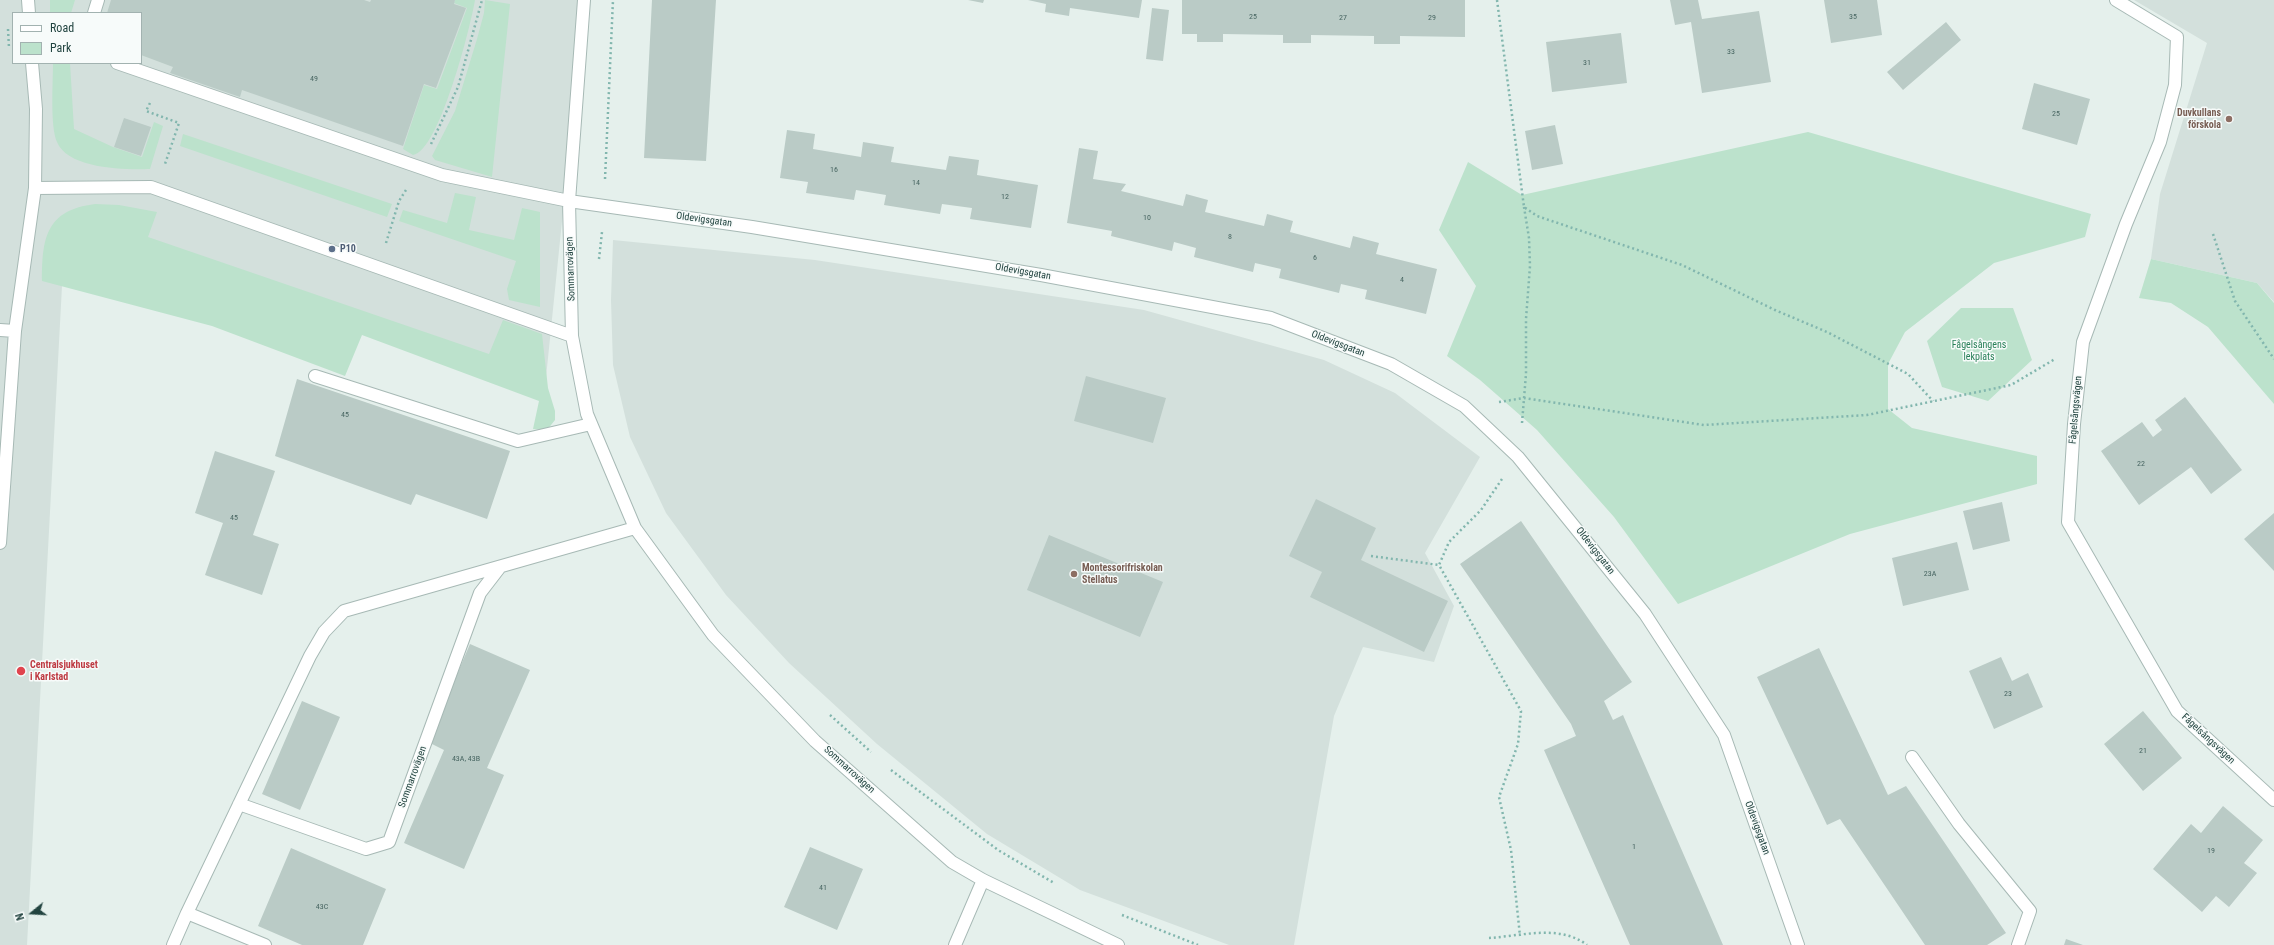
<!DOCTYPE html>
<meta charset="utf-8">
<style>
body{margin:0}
#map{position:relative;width:2274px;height:945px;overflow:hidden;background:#e5f0ec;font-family:"Roboto Condensed",sans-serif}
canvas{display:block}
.legend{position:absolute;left:12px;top:12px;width:130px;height:52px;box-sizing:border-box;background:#f7fbfa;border:1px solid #a2b2b0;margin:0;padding:5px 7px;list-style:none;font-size:12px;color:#224440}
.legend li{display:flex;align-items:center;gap:8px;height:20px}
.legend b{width:20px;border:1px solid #a2b2b0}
.north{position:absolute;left:12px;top:893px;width:40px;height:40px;-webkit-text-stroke:3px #f7fbfa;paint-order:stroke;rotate:252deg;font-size:11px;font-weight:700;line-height:16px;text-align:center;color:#224440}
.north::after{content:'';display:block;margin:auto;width:14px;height:18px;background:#224440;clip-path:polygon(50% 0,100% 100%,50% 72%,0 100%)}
</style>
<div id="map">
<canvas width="2274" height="945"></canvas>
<ul class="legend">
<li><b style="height:5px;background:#fff"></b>Road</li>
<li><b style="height:11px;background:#bce2cc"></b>Park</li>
</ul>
<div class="north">N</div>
</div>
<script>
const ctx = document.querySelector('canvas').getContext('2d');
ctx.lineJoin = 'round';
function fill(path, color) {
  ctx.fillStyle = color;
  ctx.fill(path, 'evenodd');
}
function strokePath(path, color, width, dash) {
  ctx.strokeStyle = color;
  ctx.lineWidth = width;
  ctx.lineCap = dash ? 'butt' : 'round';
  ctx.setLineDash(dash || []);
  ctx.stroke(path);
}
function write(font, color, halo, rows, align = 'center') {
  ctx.font = font + ' "Roboto Condensed",sans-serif';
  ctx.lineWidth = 3;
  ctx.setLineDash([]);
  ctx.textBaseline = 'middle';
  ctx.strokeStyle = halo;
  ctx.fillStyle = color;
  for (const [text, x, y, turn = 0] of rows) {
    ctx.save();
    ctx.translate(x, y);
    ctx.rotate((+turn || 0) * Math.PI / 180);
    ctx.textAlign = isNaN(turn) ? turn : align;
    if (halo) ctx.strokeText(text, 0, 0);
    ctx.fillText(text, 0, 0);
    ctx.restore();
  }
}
const built = new Path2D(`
 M0,0H579L565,192L544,397L220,283L62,286L27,945H0ZM13,13H141V63H13Z
 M2134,0H2274V302L2257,283L2151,259L2160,194L2207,43Z
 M613,240L815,260L1144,310L1324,360L1395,393L1480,457L1425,553L1454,606L1434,662L1363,647L1334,716L1294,945H1229L1080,890L987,834L877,744L789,663L726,595L666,513L630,437L613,365L611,300Z`);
const green = new Path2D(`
 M50,0H75L71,13H50Z
 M455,0H475C471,25 439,152 413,155L403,149L424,85L437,89L467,8L454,3Z
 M485,0L510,4L492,177L435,160L432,156L455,111L477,39L484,13Z
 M53,63H70L74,129L113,147L142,157L154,122L163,126L150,169C125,170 68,169 57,142C50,126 53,83 53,63Z
 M1808,132L2091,214L2085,237L1994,263L1905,332L1888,364V409L1912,428L2037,456V484L1850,534L1678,604L1614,517L1537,430L1480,380L1447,356L1476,286L1439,230L1468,162L1522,195Z
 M183,134L392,204L387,217L180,146Z
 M455,193L476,197L469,230L514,240L522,208L540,212V307L509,300L507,289L516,261L399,221L403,210L447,223Z
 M95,204L119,205L157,212L148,237L489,354L503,320L542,334L548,388L555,411V420L547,430L533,429L539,401L362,335L345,376L212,326L42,281C42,238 46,210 95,204Z
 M2151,259L2257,283L2274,303V404L2208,327L2171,303L2139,298Z
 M1961,308H2013L2032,360L1988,401L1942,387L1927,341Z`);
const building = new Path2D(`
 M111,0H364L370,2L371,0H455L454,4L466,8L436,88L424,84L403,146L242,90L240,97L170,73L173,67L141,55V13H107Z
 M652,0H716L706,161L644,158Z
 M968,0H984L983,3Z
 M1028,0H1142L1139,18L1070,8L1069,16L1045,12L1046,4Z
 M1182,0H1465V37L1400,36V44H1374V36L1311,35V43H1283V35L1223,34V42H1197V34H1182Z
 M1670,0H1698L1702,19L1759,11L1771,82L1702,93L1691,22L1675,25Z
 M1824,0H1877L1882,35L1831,43Z
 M1152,8L1169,10L1163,61L1146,59Z
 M1946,22L1961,40L1903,90L1887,72Z
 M1621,33L1627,83L1552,92L1546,42Z
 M2034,83L2090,99L2077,145L2022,129Z
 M124,118L151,127L141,156L114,147Z
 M1555,125L1563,164L1532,170L1525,131Z
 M787,130L815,134L813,149L861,157L863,142L894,147L891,162L946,170L949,156L979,160L977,175L1038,185L1031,228L970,219L972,208L942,204L940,214L884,205L886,195L856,190L854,200L806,193L808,182L780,178Z
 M1079,148L1098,151L1093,179L1126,184L1121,191L1183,206L1186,194L1208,200L1205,212L1264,226L1267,214L1293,221L1290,232L1350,248L1353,236L1379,243L1376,254L1437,269L1426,314L1365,299L1367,290L1341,284L1339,293L1279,278L1281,269L1255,263L1253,272L1194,257L1196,248L1174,242L1172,251L1111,236L1112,231L1067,223Z
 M1086,376L1166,398L1153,443L1074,421Z
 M297,379L510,451L487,519L416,494L411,505L275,456Z
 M2185,397L2242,470L2211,494L2191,467L2139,505L2101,451L2142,422L2153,437L2162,430L2155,420Z
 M215,451L275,471L253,535L279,544L262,595L205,575L223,523L195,513Z
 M1316,499L1376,528L1361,560L1448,601L1424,652L1310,597L1322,572L1289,556Z
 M2002,502L2010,541L1973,550L1963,511Z
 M2274,513V571L2244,539Z
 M1521,521L1632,682L1604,701L1613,720L1623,715L1723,945H1630L1544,750L1576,736L1571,724L1460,564Z
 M1049,535L1163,582L1140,637L1027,590Z
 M1957,542L1969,590L1903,606L1892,558Z
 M470,644L530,670L487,768L504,775L464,869L404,843L444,750L428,742Z
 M1819,648L1888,795L1906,786L2006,933L1987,945H1925L1840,819L1827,825L1757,677Z
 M2001,657L2012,681L2028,673L2043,707L1994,729L1969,671Z
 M302,701L340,717L300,810L262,794Z
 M2143,711L2182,758L2143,791L2104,744Z
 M2223,806L2263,840L2244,863L2257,873L2229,907L2216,896L2202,912L2153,869L2191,824L2201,833Z
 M810,847L863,869L837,930L784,907Z
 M291,848L386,889L363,945H302L258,926Z
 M2066,939L2083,945H2064Z`);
const path = new Path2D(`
 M1497,0L1524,207L1537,216L1682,265L1775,310L1827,332L1908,374L1933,401
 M8,29L9,48
 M150,103L146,111L179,123L165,164
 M431,144L458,87L482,0
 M605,179L613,0
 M2213,234L2235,301L2274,359
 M386,243L399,201L406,190
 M599,259L602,232
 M1499,402L1524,398L1704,425L1867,415L2011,385L2055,359
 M1522,423L1526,374V319L1530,266L1529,238L1524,207
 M1502,479L1481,510L1449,542L1439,565L1521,711L1518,744L1499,797L1511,850L1520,936
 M1371,556L1439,565
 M830,715L871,752
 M891,770L998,850L1054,883
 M1122,915L1198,945
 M1489,938C1521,936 1560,924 1587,945`);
const minor = new Path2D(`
 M28,0L29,13
 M584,0L569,201L572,336L587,414L635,528L713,635L815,741L952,862L983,880L1118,945
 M2116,0L2177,37L2175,85L2160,142L2126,224L2083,342L2074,424L2068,522L2177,711L2274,800
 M94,13L98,0
 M117,63L442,175L569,201L752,227L1041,275L1271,318L1391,364L1464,406L1518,457L1645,614L1724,735L1798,945
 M35,188L151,187L572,336
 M0,330L15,331L35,188L36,109L32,63
 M315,376L518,441L591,424
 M0,543L15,331
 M1912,757L1959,824L2030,911L2018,945
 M239,804L366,849L389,842L480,593L500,567
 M187,913L265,945
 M173,945L187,913L310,656L324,632L344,611L635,528
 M955,945L983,880`);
const markers = [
 [2229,119,4,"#8d6e63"],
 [332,249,4,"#5c6f8a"],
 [1074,574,4,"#8d6e63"],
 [21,671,5,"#e0444e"]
];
const numberNames = [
 ["25",1253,17],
 ["35",1853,17],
 ["27",1343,18],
 ["29",1432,18],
 ["33",1731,52],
 ["31",1587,63],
 ["49",314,79],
 ["25",2056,114],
 ["16",834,170],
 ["14",916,183],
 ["12",1005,197],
 ["10",1147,218],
 ["8",1230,237],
 ["6",1315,258],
 ["4",1402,280],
 ["45",345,415],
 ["22",2141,464],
 ["45",234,518],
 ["23A",1930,574],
 ["23",2008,694],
 ["21",2143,751],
 ["43A, 43B",466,759],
 ["1",1634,847],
 ["19",2211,851],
 ["41",823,888],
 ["43C",322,907]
];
const educationNames = [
 ["Duvkullans",2221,113],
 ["förskola",2221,125],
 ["Montessorifriskolan",1082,568,"left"],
 ["Stellatus",1082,580,"left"]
];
const streetNames = [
 ["Oldevigsgatan",704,220,8],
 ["Sommarrovägen",571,269,-92],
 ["Oldevigsgatan",1023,272,10],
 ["Oldevigsgatan",1338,344,21],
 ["Fågelsångsvägen",2076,410,-85],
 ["Oldevigsgatan",1595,551,52],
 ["Fågelsångsvägen",2208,739,43],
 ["Sommarrovägen",849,770,42],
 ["Sommarrovägen",413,777,-70],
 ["Oldevigsgatan",1757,828,70]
];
const serviceNames = [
 ["P10",340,249]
];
const parkNames = [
 ["Fågelsångens",1979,345],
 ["lekplats",1979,357]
];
const healthNames = [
 ["Centralsjukhuset",30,665],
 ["i Karlstad",30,677]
];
fill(built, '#d3e0dc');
fill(green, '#bce2cc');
fill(building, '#bacbc6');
strokePath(minor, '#a7b9b5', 14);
strokePath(path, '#82b6ae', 2.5, [2, 3]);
strokePath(minor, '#fff', 12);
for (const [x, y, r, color] of markers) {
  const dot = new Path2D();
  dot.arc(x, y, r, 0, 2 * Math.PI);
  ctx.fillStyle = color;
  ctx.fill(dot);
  strokePath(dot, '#f7fbfa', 1.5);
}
write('8px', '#486662', null, numberNames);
write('bold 10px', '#785e54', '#f7fbfa', educationNames, 'right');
write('10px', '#224440', '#f7fbfa', streetNames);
write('bold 10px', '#4e5e75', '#f7fbfa', serviceNames, 'left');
write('10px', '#277f57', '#f7fbfa', parkNames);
write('bold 10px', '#be3a42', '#f7fbfa', healthNames, 'left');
</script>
